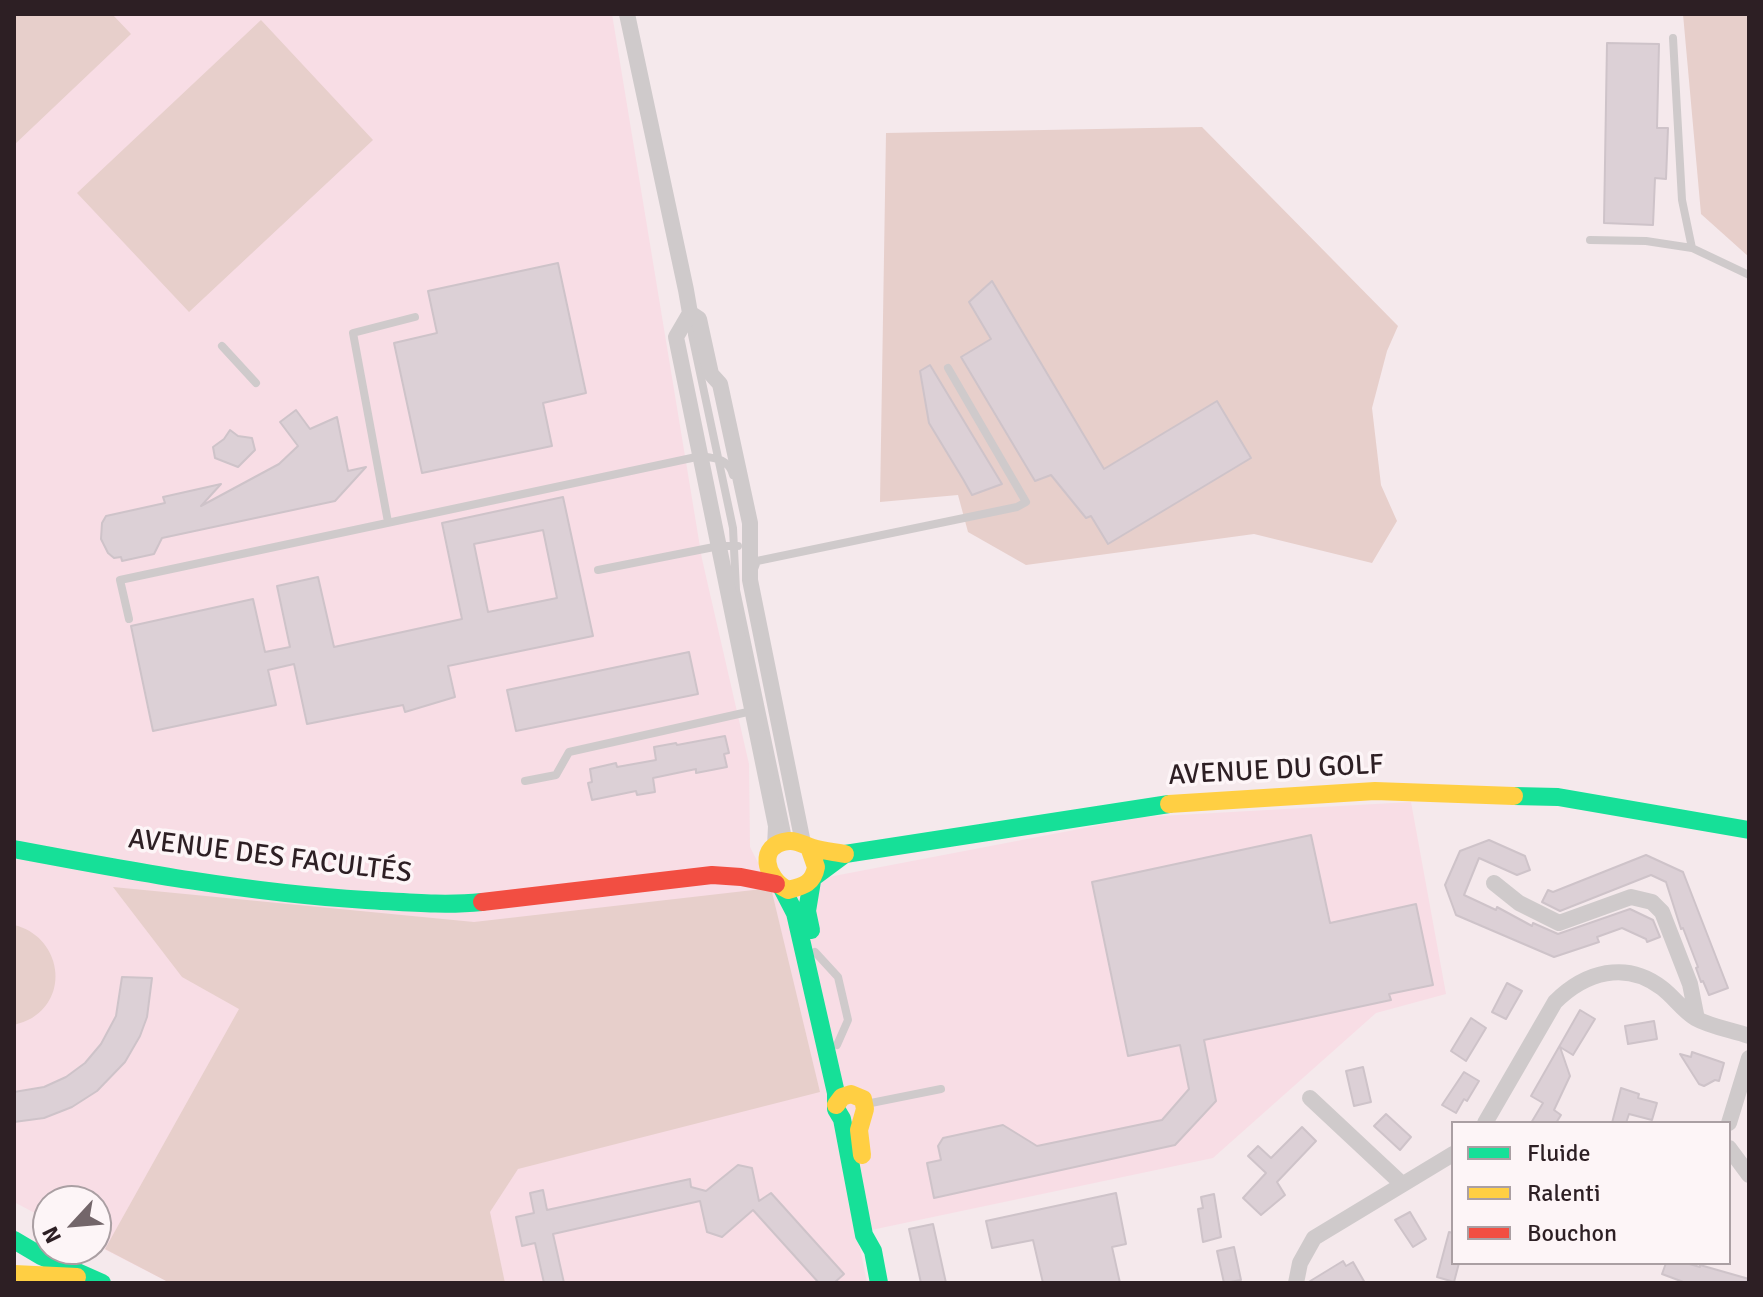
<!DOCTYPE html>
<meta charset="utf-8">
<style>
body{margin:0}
#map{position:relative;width:1763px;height:1297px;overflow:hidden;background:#f5e9ec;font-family:Signika,sans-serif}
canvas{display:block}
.frame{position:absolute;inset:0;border:16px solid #2d1f24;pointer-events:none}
.legend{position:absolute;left:1451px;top:1121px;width:280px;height:144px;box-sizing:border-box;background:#fdf5f7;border:2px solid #aa9fa3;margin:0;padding:10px 14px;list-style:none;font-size:24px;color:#2d1f24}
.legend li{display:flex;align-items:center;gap:16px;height:40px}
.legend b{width:40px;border:2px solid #aa9fa3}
.north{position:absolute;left:32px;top:1185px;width:80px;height:80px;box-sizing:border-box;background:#fdf5f7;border:2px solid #aa9fa3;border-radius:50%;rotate:244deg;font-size:22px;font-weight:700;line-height:32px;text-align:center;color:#2d1f24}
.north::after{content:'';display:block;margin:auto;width:28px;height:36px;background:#73666a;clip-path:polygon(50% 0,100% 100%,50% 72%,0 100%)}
</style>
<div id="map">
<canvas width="1763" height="1297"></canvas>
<div class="frame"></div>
<ul class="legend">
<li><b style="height:10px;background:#16e098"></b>Fluide</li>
<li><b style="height:10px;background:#ffcf43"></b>Ralenti</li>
<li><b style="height:10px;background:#f24e42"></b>Bouchon</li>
</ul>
<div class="north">N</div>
</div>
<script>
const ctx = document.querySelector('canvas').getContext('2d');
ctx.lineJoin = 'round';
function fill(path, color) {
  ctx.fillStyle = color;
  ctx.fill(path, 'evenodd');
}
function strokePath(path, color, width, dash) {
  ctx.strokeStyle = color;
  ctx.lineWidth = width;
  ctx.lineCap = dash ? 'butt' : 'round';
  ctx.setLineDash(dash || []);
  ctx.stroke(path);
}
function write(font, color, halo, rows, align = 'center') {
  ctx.font = font + ' Signika,sans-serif';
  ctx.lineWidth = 7;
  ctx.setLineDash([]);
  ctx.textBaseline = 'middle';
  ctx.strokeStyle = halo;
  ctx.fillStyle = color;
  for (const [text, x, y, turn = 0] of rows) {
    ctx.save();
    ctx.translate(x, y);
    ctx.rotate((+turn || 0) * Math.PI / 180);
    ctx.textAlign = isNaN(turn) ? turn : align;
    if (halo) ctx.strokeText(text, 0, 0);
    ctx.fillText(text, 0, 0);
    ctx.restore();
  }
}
const built = new Path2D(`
 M14,14H612L702,559L749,764L750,847L771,888L1142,817L1411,802L1446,994L1376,1013L1213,1158L857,1233L867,1283H170L96,1245V1201H48V1220L14,1202Z`);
const green = new Path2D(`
 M14,14H112L131,34L14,145Z
 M1683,14H1749V257L1701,214Z
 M261,20L373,140L189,312L77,193Z
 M1202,127L1398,326L1387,351L1372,408L1381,485L1397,521L1372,563L1254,534L1026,565L968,532L958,495L880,502L886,133Z
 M113,887L474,922L771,888L820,1092L518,1169L490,1212L505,1283H170L105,1249L239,1009L182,977Z
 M14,925C58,935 72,993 32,1018C27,1021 20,1023 14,1025Z`);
const building = new Path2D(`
 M1607,43L1659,44L1657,128H1668L1666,179L1655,178L1653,225L1604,223Z
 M558,263L586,393L543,403L552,446L422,473L394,343L437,333L428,291Z
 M992,281L1104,469L1217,401L1251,458L1108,544L1091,516L1086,518L1051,475L1035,481L961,357L991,339L969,302Z
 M930,365L1002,484L972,495L963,479L929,423L920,371Z
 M296,410L310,429L337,417L348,471L366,467L335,501L162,538L154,554L122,561L121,557L114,558L108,553L101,539L102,523L106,516L165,503L163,497L221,484L201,506L279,464L298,446L280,422Z
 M230,430L238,436L252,438L255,450L238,467L215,458L213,447L224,439Z
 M563,497L593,636L448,666L455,697L405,712L403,705L307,724L294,664L268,670L276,705L153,731L131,626L253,599L265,652L290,647L277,586L318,577L334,647L462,619L442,523ZM543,530L557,598L488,612L474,544Z
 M689,652L698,694L516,731L507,690Z
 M725,736L729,753L724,754L727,767L696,773V769L653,778L655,792L637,795L636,791L592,800L588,783L592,782L590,769L616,763L617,767L656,760L654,747L676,743L677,745Z
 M1311,835L1330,923L1416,904L1433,985L1389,994L1391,1000L1204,1040L1216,1101L1175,1145L934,1198L927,1163L941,1160L938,1146L943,1138L1003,1125L1037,1146L1162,1120L1189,1089L1180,1045L1128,1056L1092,882Z
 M1489,840L1525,856L1530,870L1517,875L1479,858L1464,895L1496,910L1497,907L1532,926L1533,923L1558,934L1630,909L1653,920L1660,937L1647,942L1646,939L1622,928L1597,937L1599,942L1554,957L1456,915L1445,885L1460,851Z
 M1646,855L1683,872L1728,988L1709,995L1703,981L1701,982L1696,968L1698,967L1683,928L1681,929L1666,882L1651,875L1560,911L1542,902L1548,890L1553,892Z
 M122,977L152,978L147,1017L140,1036L125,1062L97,1091L72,1107L44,1118L14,1122V1092L44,1087L66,1077L85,1063L101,1044L116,1016Z
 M1507,983L1522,991L1506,1019L1492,1012Z
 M1580,1010L1595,1019L1573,1055L1560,1047L1570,1076L1554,1110L1561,1115L1556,1123H1531L1543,1103L1531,1096Z
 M1471,1018L1486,1028L1466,1061L1451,1051Z
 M1654,1021L1657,1039L1628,1044L1625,1026Z
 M1692,1052L1724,1063L1719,1081L1715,1080L1704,1086L1699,1084L1680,1054L1691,1057Z
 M1363,1067L1371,1102L1354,1106L1346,1071Z
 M1464,1072L1479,1081L1467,1101L1464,1099L1456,1113L1442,1105Z
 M1621,1088L1639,1094L1638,1098L1657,1103L1652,1120L1629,1114L1626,1123H1612Z
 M1386,1114L1411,1137L1400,1150L1374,1126Z
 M1302,1127L1316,1141L1277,1182L1285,1195L1261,1215L1243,1198L1266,1173L1248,1156L1258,1146L1271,1158Z
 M738,1165L752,1168L759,1201L771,1193L844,1274L834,1283H819L753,1210L722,1237L707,1232L700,1201L553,1234L564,1283H544L535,1243L522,1246L516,1217L534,1213L530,1193L543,1190L547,1210L690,1179L691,1187L706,1191Z
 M1116,1193L1126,1244L1112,1247L1120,1283H1043L1033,1240L992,1248L986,1221Z
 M1214,1194L1221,1237L1203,1242L1198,1209L1203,1208L1201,1197Z
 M1410,1212L1426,1239L1413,1247L1395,1220Z
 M933,1224L946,1283H921L909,1229Z
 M1449,1232L1453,1233V1263H1459L1454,1282L1437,1277Z
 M1234,1247L1241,1280L1224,1283L1217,1251Z
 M1343,1261L1346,1266L1353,1262L1365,1283H1307Z
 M1666,1263H1686L1700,1267V1265L1749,1279V1283H1686L1662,1274Z`);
const lane = new Path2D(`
 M1673,38L1682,200L1692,248
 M1590,240L1646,241L1692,248L1749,275
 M691,317L692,335L733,528L736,590L788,838
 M222,346L256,383
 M388,522L353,333L415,317
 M754,569L757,561L1017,507L1026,502L948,368
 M598,570L719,546H738
 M129,619L120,580L701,456C715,458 729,459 733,475
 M525,781L556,775L569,752L752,711
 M815,952L838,977L848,1020L837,1045
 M866,1104L941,1089`);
const street = new Path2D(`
 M627,14L686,290L690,313L676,337L776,826L775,847
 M690,313L699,319L711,374L720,384L750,523V580L803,843
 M1494,883L1519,903L1559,923L1631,897L1652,902L1662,912L1690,984L1697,1019
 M1310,1098L1402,1184
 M1485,1123L1555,1002C1585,972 1626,960 1662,988C1674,997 1682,1010 1695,1018C1711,1027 1732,1030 1749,1036
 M1729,1123L1749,1058
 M1729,1148L1749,1175
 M1296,1283L1300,1263L1314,1238L1453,1154`);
const fast = new Path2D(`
 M1514,796L1558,797L1749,830
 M14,849C131,871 247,893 366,900C404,902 443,906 482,902
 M814,877L845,854L1169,804
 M782,888L795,913L836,1093V1109L842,1119L864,1235L873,1251L879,1283
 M811,930L807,911L812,881
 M14,1240L41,1256L102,1283`);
const slow = new Path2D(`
 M1169,804L1375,791L1514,796
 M809,847L816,867C813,884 803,886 788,890C765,879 756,844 789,841C798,840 805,846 813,848C824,851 835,852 845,854
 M836,1105L842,1097L851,1094L863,1099L865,1109L859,1130L862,1155
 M14,1274L77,1277`);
const jam = new Path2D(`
 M482,902L712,875L741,877L776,884`);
const streetNames = [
 ["AVENUE DU GOLF",1276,771,-3],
 ["AVENUE DES FACULTÉS",270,857,7]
];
fill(built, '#f8dde5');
fill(green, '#e7cfcb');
fill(building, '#dcd0d6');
strokePath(building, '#cec3c9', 2);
strokePath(lane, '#cfcacb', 8);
strokePath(street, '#cfcacb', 16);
strokePath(fast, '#16e098', 18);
strokePath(slow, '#ffcf43', 18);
strokePath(jam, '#f24e42', 18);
write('28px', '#2d1f24', '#fdf5f7', streetNames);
</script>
